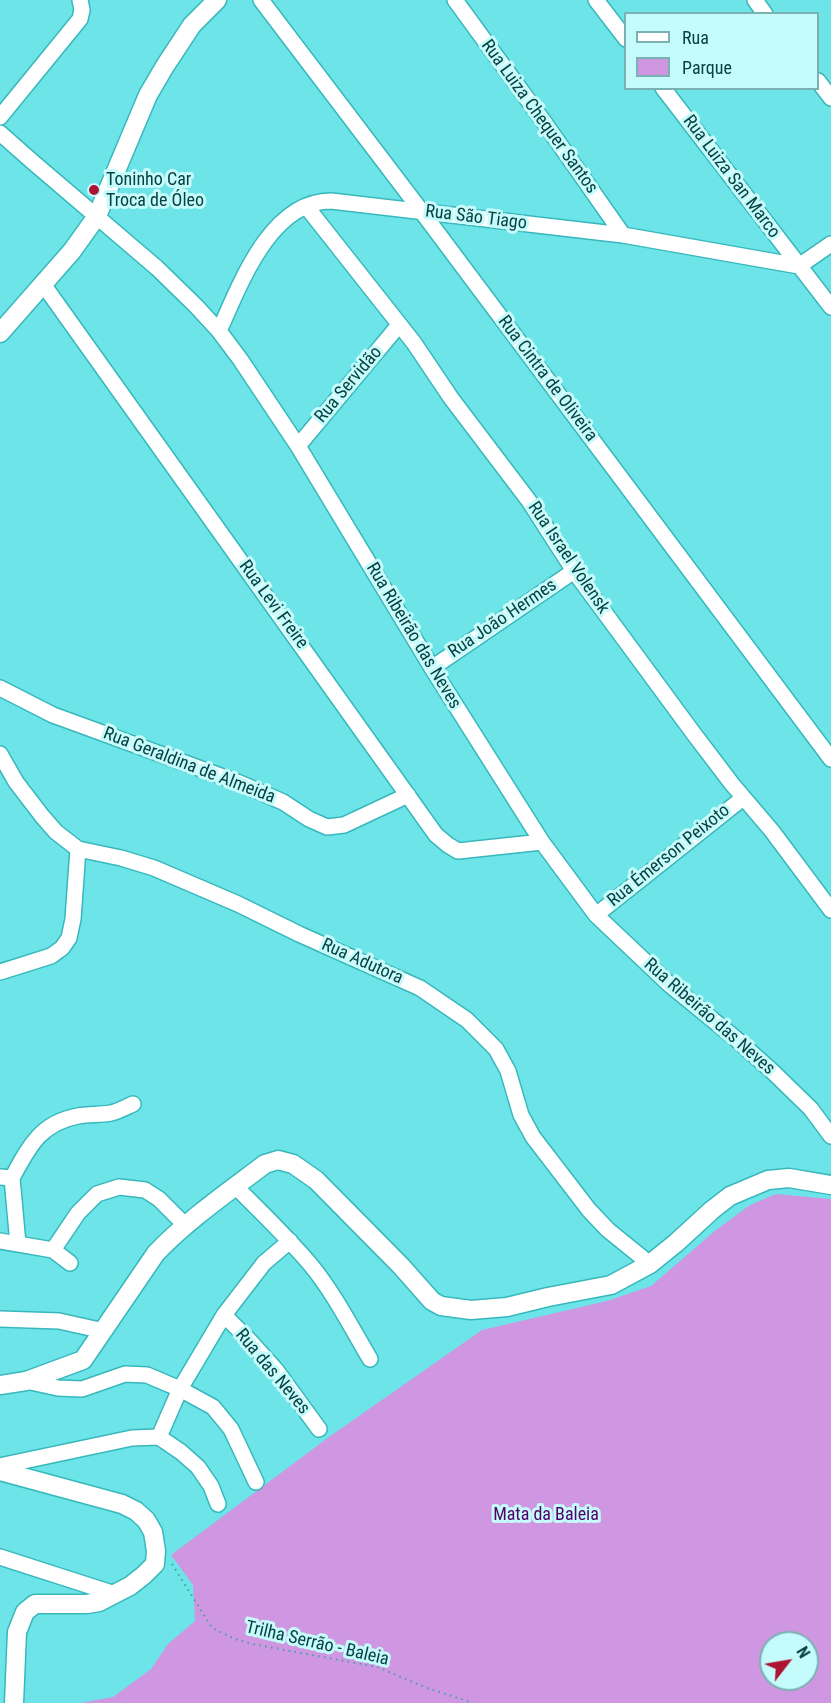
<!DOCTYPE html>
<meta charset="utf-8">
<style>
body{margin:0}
#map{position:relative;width:831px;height:1703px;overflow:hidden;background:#6ce4e8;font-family:"Roboto Condensed",sans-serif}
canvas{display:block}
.legend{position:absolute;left:624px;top:12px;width:195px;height:78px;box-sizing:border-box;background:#c6fbfc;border:2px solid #7ab1b2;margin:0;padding:8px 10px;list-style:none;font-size:18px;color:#094142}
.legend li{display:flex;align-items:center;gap:12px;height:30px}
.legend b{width:30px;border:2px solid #7ab1b2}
.north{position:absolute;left:759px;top:1631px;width:60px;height:60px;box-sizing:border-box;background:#c6fbfc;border:2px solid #7ab1b2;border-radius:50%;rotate:59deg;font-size:16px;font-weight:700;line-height:24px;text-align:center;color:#094142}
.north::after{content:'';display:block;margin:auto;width:21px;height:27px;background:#ab1533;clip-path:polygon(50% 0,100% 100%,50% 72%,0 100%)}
</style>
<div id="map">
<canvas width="831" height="1703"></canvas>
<ul class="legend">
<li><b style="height:8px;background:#fff"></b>Rua</li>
<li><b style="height:16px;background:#cf97e1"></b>Parque</li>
</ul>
<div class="north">N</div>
</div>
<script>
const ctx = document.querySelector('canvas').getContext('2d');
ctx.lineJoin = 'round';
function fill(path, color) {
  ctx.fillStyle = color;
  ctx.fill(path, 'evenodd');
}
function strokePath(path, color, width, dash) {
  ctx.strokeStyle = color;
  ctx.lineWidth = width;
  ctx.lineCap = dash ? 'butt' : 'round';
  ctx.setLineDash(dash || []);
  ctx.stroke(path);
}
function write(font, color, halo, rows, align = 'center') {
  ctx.font = font + ' "Roboto Condensed",sans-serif';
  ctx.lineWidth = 6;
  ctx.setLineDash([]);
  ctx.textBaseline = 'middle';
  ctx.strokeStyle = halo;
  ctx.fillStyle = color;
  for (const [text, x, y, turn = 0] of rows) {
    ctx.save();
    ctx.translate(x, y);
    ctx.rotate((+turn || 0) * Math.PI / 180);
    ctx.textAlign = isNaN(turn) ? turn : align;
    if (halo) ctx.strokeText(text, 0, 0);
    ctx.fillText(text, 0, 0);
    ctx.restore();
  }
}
const green = new Path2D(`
 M776,1194L831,1199V1703H80L113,1697L151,1669L168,1644L195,1621L193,1585L171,1555L329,1437L482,1330L607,1301L651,1286L716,1230L750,1205ZM771,1643H807V1679H771Z`);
const path = new Path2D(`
 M172,1564L212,1628L235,1639L252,1644L377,1667L427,1688L473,1703`);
const minor = new Path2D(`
 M261,0L422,212L831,759
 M455,0L544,122L623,235
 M596,0L626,39
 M755,0L765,14
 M818,81L831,98
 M663,88L831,307
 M0,117L80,19L82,10L80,0
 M0,133L34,163L157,268L196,306L219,331L240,359L298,446L432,668L542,842L596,915L670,985L735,1038L773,1072L811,1109L831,1136
 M306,206L414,343L451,398L529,501L574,571L694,734L732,784L772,831L831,910
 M799,266L831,244
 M43,284L436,835L448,845L458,851L542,842
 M219,331C240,285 270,201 331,201L623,235L799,266
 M298,446L399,325
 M432,668L574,571
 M0,688L53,715L237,782L283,802L309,819L327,827L344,825L408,795
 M0,754L16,782L42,816L56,832L78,849L121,858L154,868L238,904L299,934L420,988L467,1020L496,1049L508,1071L521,1115L533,1137L589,1210L608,1230L650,1264
 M596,915L743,798
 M0,972L51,956L62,948L69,938L73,919L78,849
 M0,1177L12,1178C29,1147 40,1123 78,1116C89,1114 100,1115 111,1113C119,1111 126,1107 133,1104
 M12,1178L18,1244
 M236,1187C261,1212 287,1237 310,1264C334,1293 351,1327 370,1359
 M0,1241L53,1250L70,1263
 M53,1250L78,1213L97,1194L119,1187L145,1190L159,1199L185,1225
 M224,1315L250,1341L276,1370L319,1429
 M0,1319L59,1321L104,1331
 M26,1381L58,1388L82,1389L125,1374L147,1375L180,1389L213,1407L231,1429L256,1482
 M159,1437L180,1389L224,1315L264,1263L290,1241
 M0,1466L132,1438L159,1437L181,1452L198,1467L211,1486L218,1504
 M0,1557L115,1594`);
const tertiary = new Path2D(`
 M0,333L72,251L97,216L148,95L165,66L192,25L217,0
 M0,1385L26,1381L83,1360L156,1253C189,1219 228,1192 265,1164L278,1160L293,1164L316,1180L401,1266L432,1301L441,1306L471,1310L507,1307L548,1297L611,1285L650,1264L676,1243L712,1210L730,1196L768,1180L789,1178L831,1185
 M0,1471L122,1504L136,1511L146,1520L153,1532L156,1551L155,1564L144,1575L130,1586L99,1602L87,1604H35L25,1612L17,1632L14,1703`);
const markers = [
 [94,190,6,"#ab1533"]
];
const streetNames = [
 ["Rua Luiza Chequer Santos",539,117,54],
 ["Rua Luiza San Marco",731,177,53],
 ["Rua São Tiago",476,218,7],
 ["Rua Cintra de Oliveira",547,379,53],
 ["Rua Servidão",349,385,-50],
 ["Rua Israel Volensk",568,558,56],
 ["Rua Levi Freire",273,605,54],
 ["Rua João Hermes",503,619,-34],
 ["Rua Ribeirão das Neves",413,636,59],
 ["Rua Geraldina de Almeida",189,766,21],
 ["Rua Émerson Peixoto",669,856,-39],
 ["Rua Adutora",362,962,24],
 ["Rua Ribeirão das Neves",709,1017,41],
 ["Rua das Neves",272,1372,50],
 ["Trilha Serrão - Baleia",317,1644,13]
];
const poiNames = [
 ["Toninho Car",106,180],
 ["Troca de Óleo",106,201]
];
const parkNames = [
 ["Mata da Baleia",546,1515]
];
fill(green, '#cf97e1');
strokePath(minor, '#38b8bc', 18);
strokePath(tertiary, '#38b8bc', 21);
strokePath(path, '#43a0a2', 2, [1.5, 4.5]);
strokePath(minor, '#fff', 15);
strokePath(tertiary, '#fff', 18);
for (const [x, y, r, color] of markers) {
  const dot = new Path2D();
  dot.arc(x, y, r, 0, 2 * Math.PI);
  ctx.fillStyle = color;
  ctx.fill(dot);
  strokePath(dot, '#c6fbfc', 2);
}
write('18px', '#094142', '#c6fbfc', streetNames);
write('18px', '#094142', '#c6fbfc', poiNames, 'left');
write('18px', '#540067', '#c6fbfc', parkNames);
</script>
